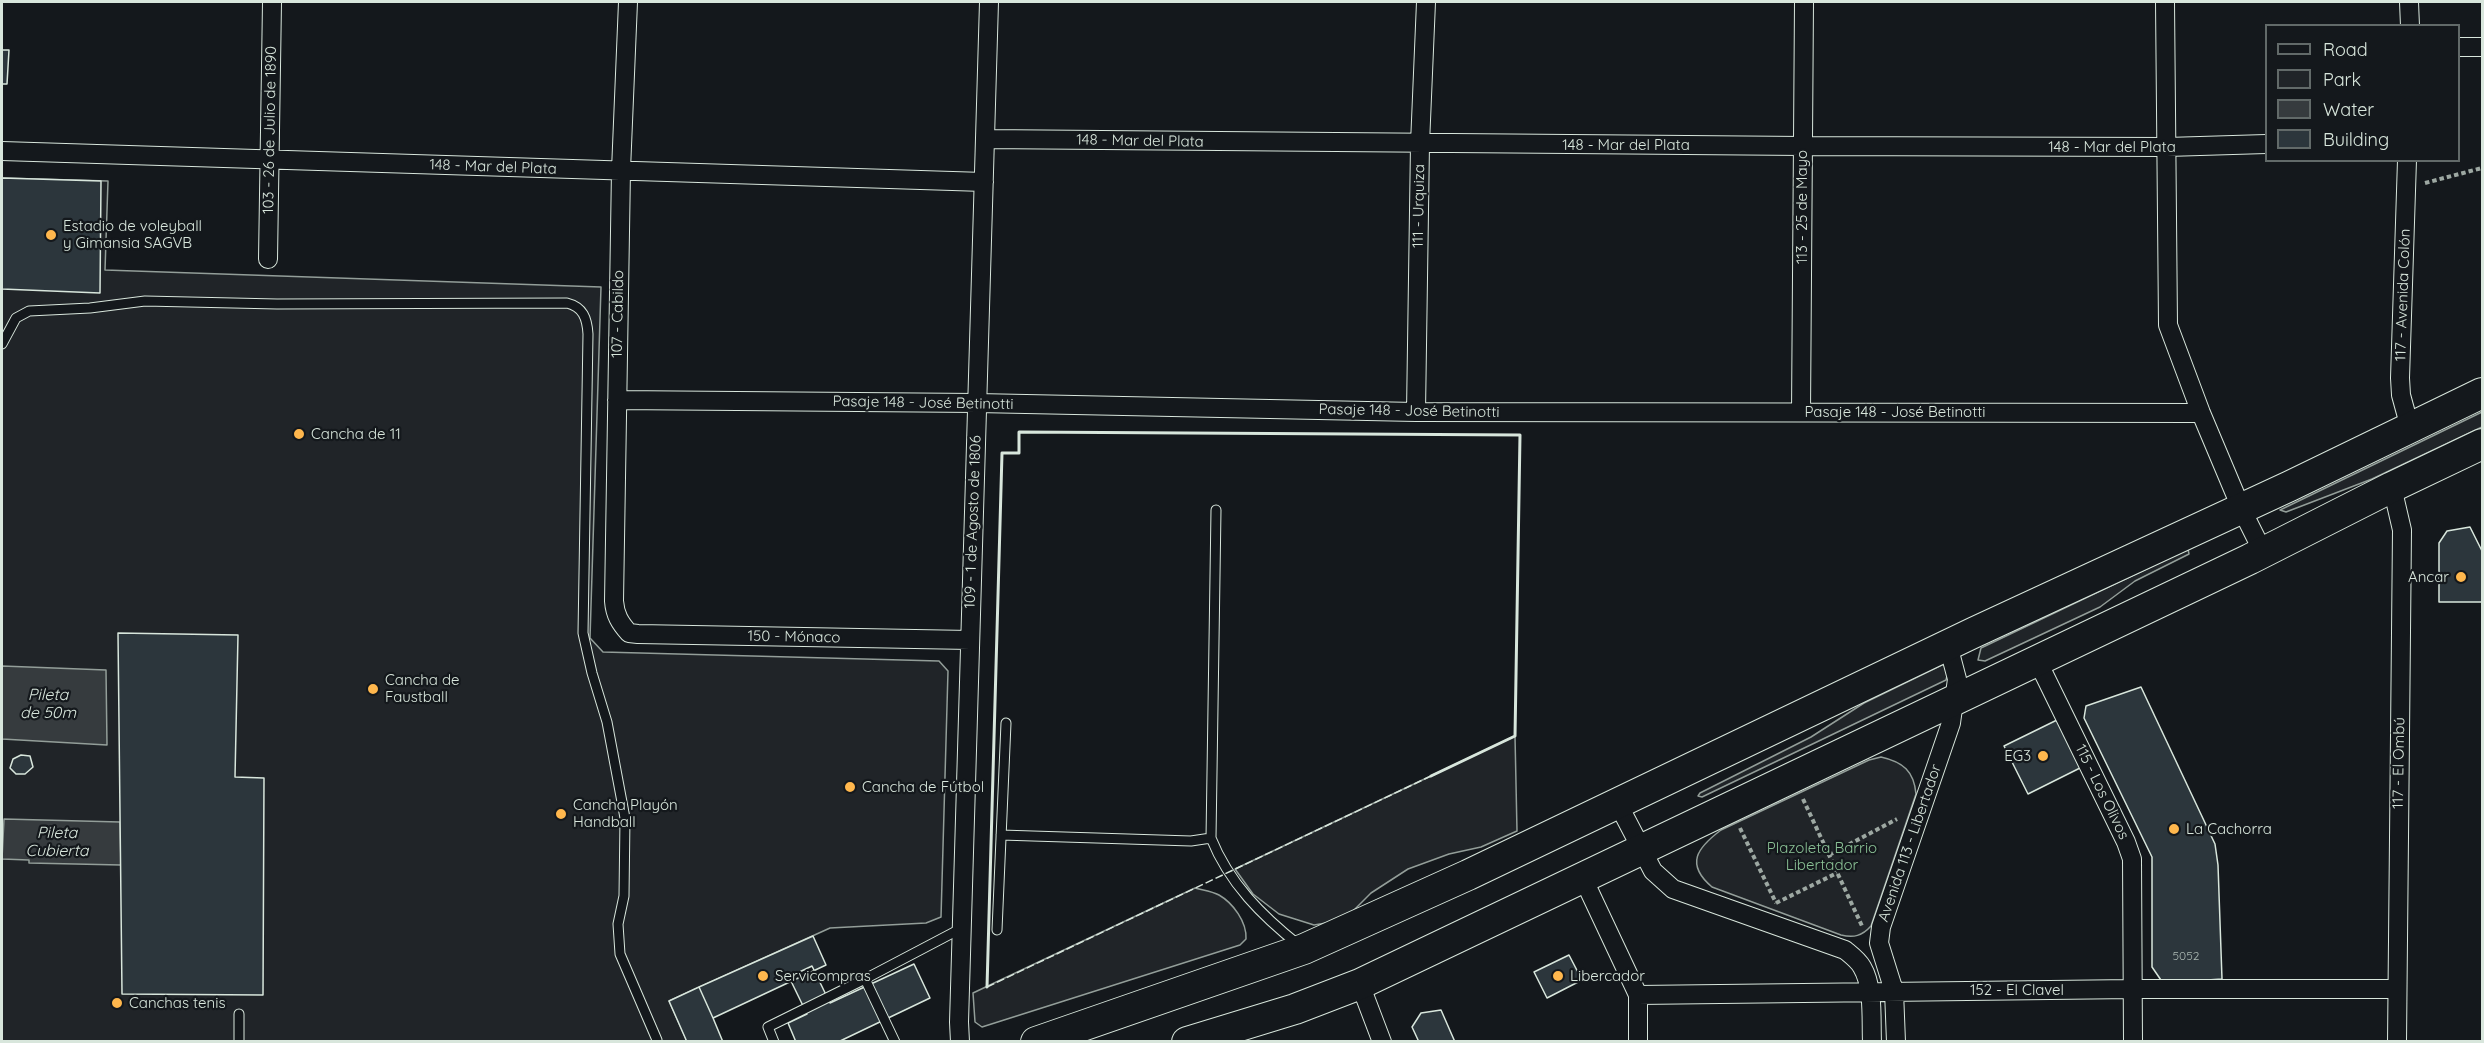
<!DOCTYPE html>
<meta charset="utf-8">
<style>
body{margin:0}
#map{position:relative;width:2484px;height:1043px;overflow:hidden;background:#14181c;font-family:Quicksand,sans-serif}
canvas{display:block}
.frame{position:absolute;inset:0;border:3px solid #d8e6dc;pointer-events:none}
.legend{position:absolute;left:2265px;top:24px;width:195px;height:138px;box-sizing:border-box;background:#14181c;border:2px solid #626a69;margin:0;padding:8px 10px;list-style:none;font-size:18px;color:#d8e6dc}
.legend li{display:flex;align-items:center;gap:12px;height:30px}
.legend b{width:30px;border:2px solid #626a69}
</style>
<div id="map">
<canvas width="2484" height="1043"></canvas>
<div class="frame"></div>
<ul class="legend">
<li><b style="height:8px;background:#14181c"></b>Road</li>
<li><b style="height:16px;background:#202428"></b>Park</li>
<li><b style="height:16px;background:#363b3e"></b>Water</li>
<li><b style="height:16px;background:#2c363c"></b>Building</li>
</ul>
</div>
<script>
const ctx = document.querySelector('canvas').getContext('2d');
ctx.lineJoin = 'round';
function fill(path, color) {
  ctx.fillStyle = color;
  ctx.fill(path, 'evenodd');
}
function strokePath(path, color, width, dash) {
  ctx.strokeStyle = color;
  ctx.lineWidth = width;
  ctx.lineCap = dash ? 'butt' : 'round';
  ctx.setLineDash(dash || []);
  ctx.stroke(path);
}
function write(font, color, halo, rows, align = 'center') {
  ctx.font = font + ' Quicksand,sans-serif';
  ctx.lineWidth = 4.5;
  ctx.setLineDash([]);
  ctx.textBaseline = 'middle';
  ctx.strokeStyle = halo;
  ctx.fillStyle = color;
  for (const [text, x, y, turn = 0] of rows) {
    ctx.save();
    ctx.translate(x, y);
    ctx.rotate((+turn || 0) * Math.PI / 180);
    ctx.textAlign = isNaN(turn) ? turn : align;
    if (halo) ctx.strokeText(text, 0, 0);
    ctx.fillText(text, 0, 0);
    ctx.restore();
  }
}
const green = new Path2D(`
 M2,178L108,181L105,270L601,287L590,638L603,652L939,661L948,671L941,917L926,923L830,928L669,1001L687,1041H2Z
 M2482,412V427L2372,479L2286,512L2280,510Z
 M2188,549L2189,554L2135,581L2100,607L1985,661L1978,660L1981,648Z
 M1944,664L1948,672L1946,680L1702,797L1698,796L1700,793L1811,737L1864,703Z
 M1515,736L1517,831L1481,847L1449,854L1408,869L1371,893L1344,920L1314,925L1279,914L1253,894L1235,869Z
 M1881,757C1903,762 1914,771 1916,794L1871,926C1862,936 1854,938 1841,935L1712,887C1685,864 1697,848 1721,830L1869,760Z
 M1195,888C1202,890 1212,891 1219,895C1233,903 1247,922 1246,939L1240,945L982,1027L975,1022L973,993Z`);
const water = new Path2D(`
 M2,666L106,670L107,745L2,739Z
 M4,819L120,822L121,865L29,863V860L2,859Z`);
const building = new Path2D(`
 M2,50H9L7,84H2Z
 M2,178L101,181L100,293L2,289Z
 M2470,527L2482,551V602H2439V543L2447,531Z
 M118,633L238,635L235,777L264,778L263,995L122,994Z
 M2141,687L2215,844L2218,865L2222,979L2163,983L2152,967V857L2084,718L2086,706Z
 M2059,719L2082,767L2028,794L2004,746Z
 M21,755L30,756L33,767L25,774H16L10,768L13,759Z
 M813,936L826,965L713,1018L699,987Z
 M1569,955L1582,980L1547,998L1534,972Z
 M914,964L930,998L838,1042H796L788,1023L807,1014L789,977L812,966L830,1003Z
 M699,987L713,1018L723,1042H687L669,1001Z
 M1441,1010L1455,1042H1419L1412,1027L1421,1013Z`);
const path = new Path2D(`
 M2425,183L2482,168
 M1803,799L1862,926
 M1740,828L1776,903
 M1829,855L1897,819
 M1776,903L1837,873`);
const lane = new Path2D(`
 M2,344L16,318L29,311L90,308L145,301L277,304L567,303C583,307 587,318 588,334L583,633L592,673L607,722L625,818L624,896L618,924L620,954L657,1040
 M1216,510L1211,838C1229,883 1262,916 1300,946
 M1001,835L1191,841L1211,838
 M997,930L1006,723
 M865,979L962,928
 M239,1014V1042
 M774,1042L768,1027L865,979L895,1042`);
const street = new Path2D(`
 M628,2L621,170L614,601C615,615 620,623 629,633L638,634L970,640
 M2165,2L2168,325L2201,413L2241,508L2263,552
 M2409,2L2410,26
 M2458,47H2482
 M985,139L1803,146L2167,147L2266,144
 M2,151L984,182
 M2407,160L2400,378L2401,395L2410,428
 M268,259L272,2
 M617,400L977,403L1416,412L2201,413
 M1416,412L1420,144L1426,2
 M1801,412L1804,2
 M2392,487L2402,530L2397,1042
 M2037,660L2126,842L2132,859L2133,1042
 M1617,802L1653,871L1673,889L1845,950C1851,955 1858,960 1862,967C1874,987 1871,1019 1872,1042
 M1583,878L1638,995V1042
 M1360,984L1382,1042
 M1638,995L2132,989H2396
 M960,1042L959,1022L989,2
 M1896,1042L1894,991L1879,943L1881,927L1951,723L1957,679L1948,645`);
const primary = new Path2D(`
 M1036,1042L1304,949L1468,875L1975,632L2290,486L2482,393
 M1187,1042L1295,1009L1360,984L2250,559L2392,487L2482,444`);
const fence = new Path2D(`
 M987,987L1431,776`);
const wall = new Path2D(`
 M987,987L1002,453H1019V432L1520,435L1515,736L1431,776`);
const markers = [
 [51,235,6,"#ffb74d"],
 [299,434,6,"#ffb74d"],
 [2461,577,6,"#ffb74d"],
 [373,689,6,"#ffb74d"],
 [2043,756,6,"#ffb74d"],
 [850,787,6,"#ffb74d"],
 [561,814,6,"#ffb74d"],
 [2174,829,6,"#ffb74d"],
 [763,976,6,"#ffb74d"],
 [1558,976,6,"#ffb74d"],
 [117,1003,6,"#ffb74d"]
];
const numberNames = [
 ["5052",2186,956]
];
const streetNames = [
 ["103 - 26 de Julio de 1890",270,130,-89],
 ["148 - Mar del Plata",1140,141,1],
 ["148 - Mar del Plata",1626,145],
 ["148 - Mar del Plata",2112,147],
 ["148 - Mar del Plata",493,167,2],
 ["111 - Urquiza",1419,206,-89],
 ["113 - 25 de Mayo",1802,207,-90],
 ["117 - Avenida Colón",2403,295,-88],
 ["107 - Cabildo",618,314,-89],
 ["Pasaje 148 - José Betinotti",923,403,1],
 ["Pasaje 148 - José Betinotti",1409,411,1],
 ["Pasaje 148 - José Betinotti",1895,412],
 ["109 - 1 de Agosto de 1806",973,522,-88],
 ["150 - Mónaco",794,637,1],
 ["117 - El Ombú",2399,763,-89],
 ["115 - Los Olivos",2102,792,64],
 ["Avenida 113 - Libertador",1910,843,-71],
 ["152 - El Clavel",2017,990]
];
const poiNames = [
 ["Estadio de voleyball",63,226],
 ["y Gimansia SAGVB",63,243],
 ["Cancha de 11",311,434],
 ["Ancar",2449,577,"right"],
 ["Cancha de",385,680],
 ["Faustball",385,697],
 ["EG3",2031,756,"right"],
 ["Cancha de Fútbol",862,787],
 ["Cancha Playón",573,805],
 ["Handball",573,822],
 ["La Cachorra",2186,829],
 ["Servicompras",775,976],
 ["Libercador",1570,976],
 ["Canchas tenis",129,1003]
];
const parkNames = [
 ["Plazoleta Barrio",1822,848],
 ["Libertador",1822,865]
];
const waterNames = [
 ["Pileta",48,695],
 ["de 50m",48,713],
 ["Pileta",57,833],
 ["Cubierta",57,851]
];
fill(green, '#202428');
strokePath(green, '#939e99', 1.5);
fill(water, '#363b3e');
strokePath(water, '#939e99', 1.5);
fill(building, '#2c363c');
strokePath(building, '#d8e6dc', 1.5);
strokePath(lane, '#d8e6dc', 11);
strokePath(street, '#d8e6dc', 20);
strokePath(primary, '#d8e6dc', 32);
strokePath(path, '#9da8a2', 4, [4.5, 3]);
strokePath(lane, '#14181c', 9);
strokePath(street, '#14181c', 18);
strokePath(primary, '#14181c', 30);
strokePath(fence, '#d8e6dc', 1.5, [8, 3]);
strokePath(wall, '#d8e6dc', 3);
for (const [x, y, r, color] of markers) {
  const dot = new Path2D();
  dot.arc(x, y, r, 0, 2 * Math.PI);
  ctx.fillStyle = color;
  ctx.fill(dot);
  strokePath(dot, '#14181c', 2);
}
write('12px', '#adbab4', null, numberNames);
write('15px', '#d8e6dc', '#14181c', streetNames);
write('15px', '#d8e6dc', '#14181c', poiNames, 'left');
write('15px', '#8ac095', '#14181c', parkNames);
write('italic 16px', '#d8e6dc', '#14181c', waterNames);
</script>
